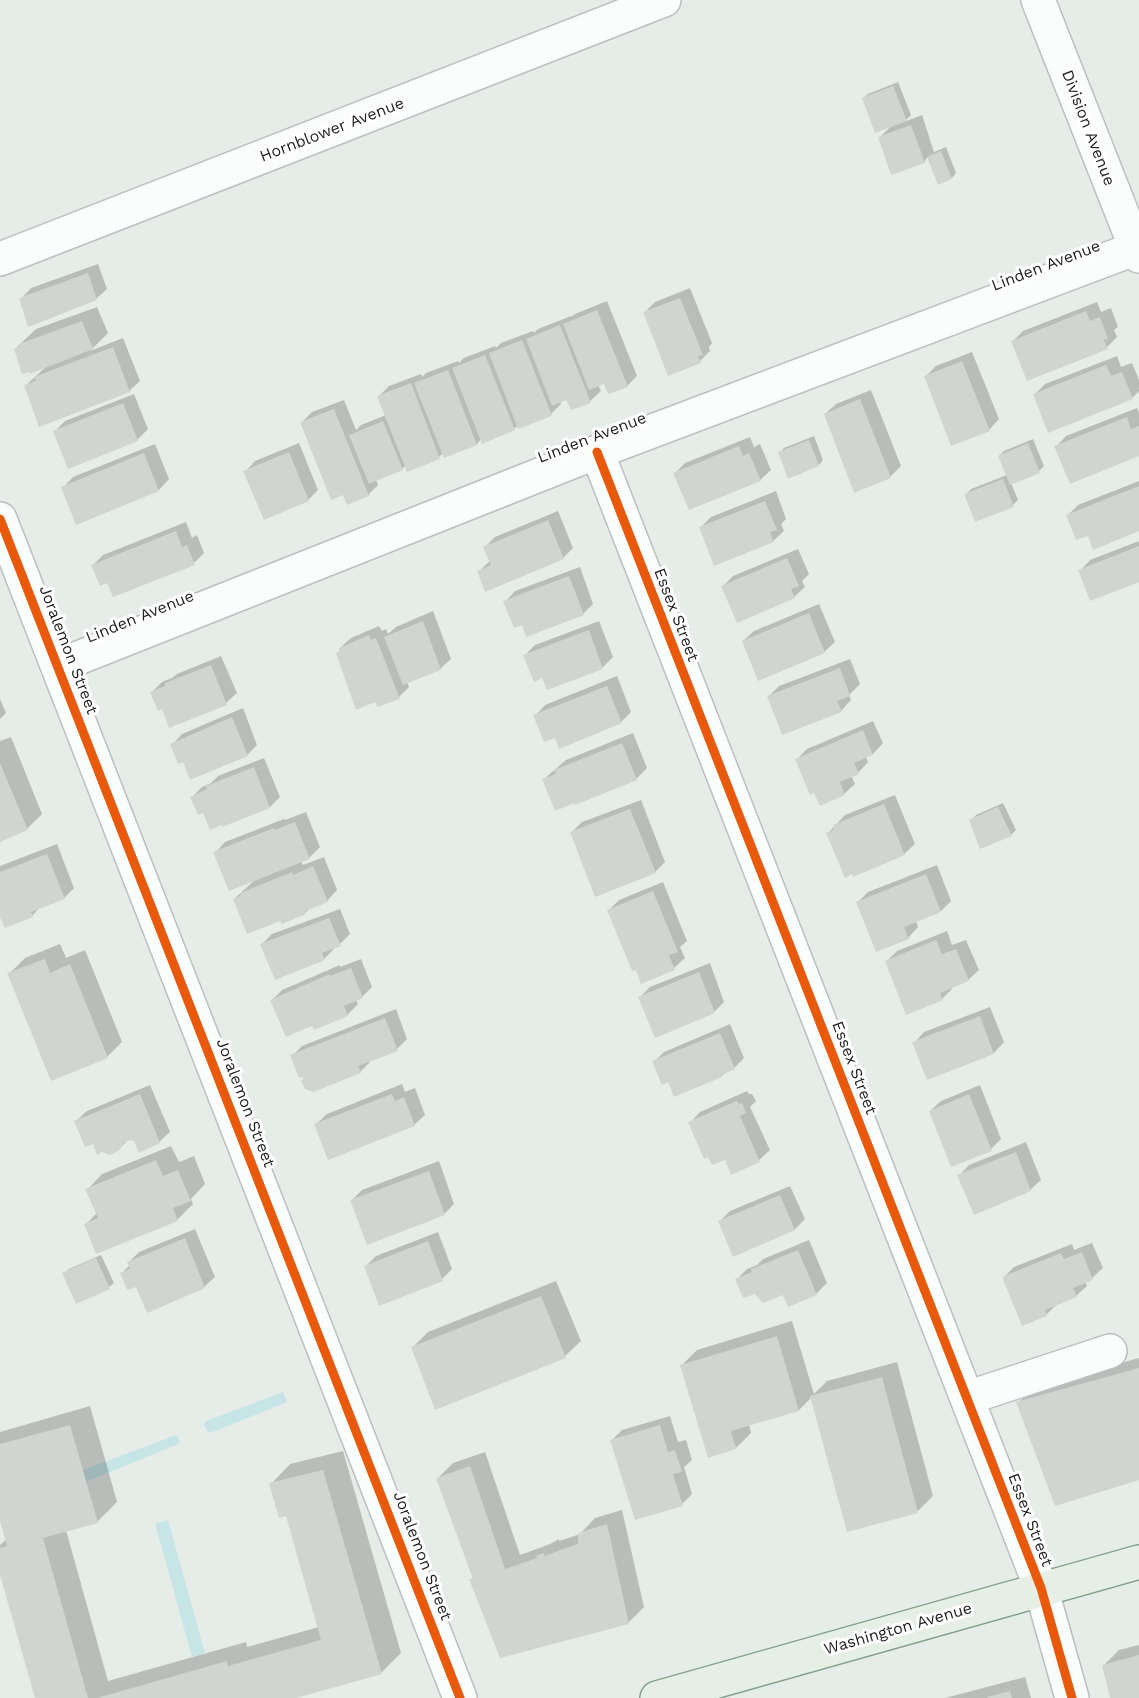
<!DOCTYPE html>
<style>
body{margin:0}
canvas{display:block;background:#e6ece8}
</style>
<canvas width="1139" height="1698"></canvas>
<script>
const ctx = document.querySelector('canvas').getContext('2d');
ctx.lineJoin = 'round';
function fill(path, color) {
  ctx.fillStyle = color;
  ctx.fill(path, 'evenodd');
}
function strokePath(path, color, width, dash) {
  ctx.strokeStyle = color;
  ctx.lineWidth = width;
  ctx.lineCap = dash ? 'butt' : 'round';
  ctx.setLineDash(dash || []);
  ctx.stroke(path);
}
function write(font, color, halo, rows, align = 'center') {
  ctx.font = font + ' "Work Sans",sans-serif';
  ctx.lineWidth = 6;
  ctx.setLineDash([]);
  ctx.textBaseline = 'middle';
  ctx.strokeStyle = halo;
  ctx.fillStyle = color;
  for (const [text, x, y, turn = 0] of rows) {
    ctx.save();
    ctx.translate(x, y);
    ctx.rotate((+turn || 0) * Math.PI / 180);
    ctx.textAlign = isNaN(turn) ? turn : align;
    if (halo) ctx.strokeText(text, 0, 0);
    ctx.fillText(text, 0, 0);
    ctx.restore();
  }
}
const grass = new Path2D(`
 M283,1392L287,1402L210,1433L207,1431L204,1425L206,1421Z
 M176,1435L180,1441L178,1444L86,1482L83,1470Z
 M168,1520L205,1653L192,1657L156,1527L155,1523Z`);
const shadow = new Path2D(`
 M898,82L911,115L904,122L922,115L934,152L946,147L956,173L952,178L928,157L924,162L880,137L892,125L863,99L868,94Z
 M98,264L107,289L96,299H21L31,288Z
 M690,288L712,343L709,347L710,351L700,361L645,312L655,302Z
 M607,301L637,376L627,386L605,383L598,385L601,391L590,401L567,398L560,401L561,404L551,414L518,425L514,429L481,439L477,444L445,456L443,453L439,457L406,465L402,469L376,480L378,485L368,495L302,422L312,412L344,400L356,430L361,425L386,415L379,396L389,386L421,374L422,377L426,373L458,361L459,363L464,358L495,346L496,348L501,343L533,331L534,333L538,329L571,316V317L575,314Z
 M1097,302L1101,312L1111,308L1118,327L1114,330L1117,337L1107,347L1013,341L1023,331Z
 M97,307L108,333L90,351L123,338L140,381L129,391L25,386L48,365L15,349L36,329Z
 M972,352L999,419L989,430L926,376L936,366Z
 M1117,356L1121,367L1132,363L1139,380V391L1132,398L1035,394L1045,384Z
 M871,390L901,466L890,477L825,414L836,404Z
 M134,394L148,429L138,439L69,467L55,431L65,421Z
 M1137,408L1139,413V454L1056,447L1066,436Z
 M814,436L823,460L819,465L789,477L780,453L784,448Z
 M750,437L754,447L760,444L771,470L760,480L675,473L685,463Z
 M1033,439L1044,466L1039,471L1011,483L1018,500L1013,505L966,494L971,489L1007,475L999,456L1004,451Z
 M299,443L318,490L308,500L245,472L255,461Z
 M155,444L169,479L159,490L77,523L63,488L73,477Z
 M1139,481V530L1088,534L1068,515L1078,505Z
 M776,491L786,519L781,524L784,531L773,541L701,527L711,517Z
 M558,511L573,548L563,558L478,572L491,560L485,547L495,537Z
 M186,522L192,538L197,535L204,553L194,563L108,581L93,565L103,555Z
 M1139,541V580L1080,571L1090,560Z
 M798,549L809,574L802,581L805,587L794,597L723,586L733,576Z
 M580,567L593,604L583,614L523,623L505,602L515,591Z
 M819,604L835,642L824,652L743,641L754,631Z
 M433,611L451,659L440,669L407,682L409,687L399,697L341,650L340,648L351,638L379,626L382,631L386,629L388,634L396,627Z
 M599,621L613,657L603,667L548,688L543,676L525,655L535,645Z
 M221,656L237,693L226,703L163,707L152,692L162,682L172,678L177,674Z
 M850,659L860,684L849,695L851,700L841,711L769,696L779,686Z
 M617,676L631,712L621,722L556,736L535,716L545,705Z
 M0,699L6,713L0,719Z
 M243,708L257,745L247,755L184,760L172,745L182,734Z
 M873,721L883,743L873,754L866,757L868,762L858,773L851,775L855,784L844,794L797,759L807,749Z
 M633,733L647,768L636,779H544L566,760Z
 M11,737L42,814L27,829L0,840V741Z
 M264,758L280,797L270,807L204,811L192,797L202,787L211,783L218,776Z
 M895,795L915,844L904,854L828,833L845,815Z
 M641,800L665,862L655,872L571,833L582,822Z
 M1003,803L1016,830L1011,835L971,820L976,815Z
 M306,812L320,847L309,858L301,861L303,865L324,857L337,890L327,901L311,907L305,913L234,899L257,878L215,853L225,842L284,819L285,820Z
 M57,844L74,888L64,898L41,906L32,916H0V866Z
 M937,865L951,901L941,911L916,921L918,927L908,938L858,902L868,892Z
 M663,882L687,941L680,947L685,958L674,968L609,910L619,900Z
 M340,909L350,934L340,944L334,947V949L324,959L262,944L272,934Z
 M947,931L952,945L966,940L979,970L968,980L951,987L952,989L942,999L886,962L897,951Z
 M60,944L66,958L85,950L122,1042L107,1057L9,974L25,958Z
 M361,959L372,987L362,997L356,1000L358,1004L347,1015L272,1000L282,990L340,965V967Z
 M710,963L724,1002L714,1012L640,997L650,987Z
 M990,1007L1004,1042L994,1053L928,1078L914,1043L924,1032Z
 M396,1009L407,1039L397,1049L369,1060L370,1062L360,1072L308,1073L292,1056L302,1046Z
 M730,1024L744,1058L734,1068L721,1076L668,1080L654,1062L664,1052Z
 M402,1084L405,1092L415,1088L425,1115L414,1125L316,1124L327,1114Z
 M150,1085L170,1132L159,1142L130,1138L119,1149L94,1142L76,1121L87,1111Z
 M980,1085L1001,1139L991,1149L930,1111L941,1101Z
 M747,1091L749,1094H752L756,1101L750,1107L770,1150L759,1160L732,1173L726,1158L690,1123L700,1112Z
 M1026,1142L1041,1180L1030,1190L959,1176L969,1165Z
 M171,1146L179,1162L194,1156L205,1184L191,1199L193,1204L178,1219L97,1252L86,1224L97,1213L87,1190L102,1174Z
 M439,1161L454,1204L444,1214L352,1200L362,1190Z
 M790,1186L805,1219L795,1229L734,1255L720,1221L730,1211Z
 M195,1229L215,1277L204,1287L136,1285L122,1273L130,1265L129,1262L139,1252Z
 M438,1232L452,1269L442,1279L366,1266L376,1256Z
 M809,1240L827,1283L816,1294L789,1305L784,1293L756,1292L737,1279L747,1269L757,1265L763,1259Z
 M1092,1243L1103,1268L1092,1278L1085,1281L1087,1286L1076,1296L1056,1305L1046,1315L1004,1277L1014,1267L1072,1244L1074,1250Z
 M101,1255L114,1283L109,1287L64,1274L69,1269Z
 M556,1281L581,1341L565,1356L412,1348L428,1332Z
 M792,1321L814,1394L827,1381L897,1362L933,1496L918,1511L848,1530L812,1397L799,1410L749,1425L751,1433L736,1448L681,1366L697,1350Z
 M1139,1358V1479L1018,1403L1033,1387Z
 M90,1406L117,1502L97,1522L66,1530L108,1681L246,1642L247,1647L319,1627L287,1514L271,1484L290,1464L343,1451L401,1653L382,1672L290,1698H36L0,1570V1545L7,1539L0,1515V1432Z
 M670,1416L678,1442L686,1440L692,1460L684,1467L692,1494L682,1504L612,1440L622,1430Z
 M485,1452L520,1555L550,1544L559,1539V1541L580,1534L595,1518L622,1510L644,1607L628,1623L471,1580L474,1577L438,1478L453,1463Z
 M1139,1645V1698H1112L1104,1665L1119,1650Z
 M1025,1677L1031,1698H945Z`);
const building = new Path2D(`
 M893,86L907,121L875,133L862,98Z
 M911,125L925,163L891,175L878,137Z
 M941,151L952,179L938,185L927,157Z
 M88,273L97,300L28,327L19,298Z
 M680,298L703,355L698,356L701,363L668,376L643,312Z
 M597,310L628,387L608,394L604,384L589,390L563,324Z
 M1086,311L1090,321L1100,317L1108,339L1104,340L1108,349L1027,381L1011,341Z
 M82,321L93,349L30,374V372L22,374L14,349L20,346L19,344Z
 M560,325L591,403L571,410L566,400L552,406L526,339Z
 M522,340L552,416L518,429L489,353Z
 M113,347L130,392L39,427L24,385L36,381L34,377Z
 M485,355L515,430L482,444L452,368Z
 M962,361L990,431L951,446L924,376Z
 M1106,365L1111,376L1122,372L1133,399L1048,433L1033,394Z
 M448,370L477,445L444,458L414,383Z
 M411,383L440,459L407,472L377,396Z
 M860,399L891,478L854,493L824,414Z
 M123,403L138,441L68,469L53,431Z
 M334,409L369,496L347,505L343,495L331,500L300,422Z
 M1127,417L1131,429L1139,426V456L1070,484L1054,446Z
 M383,421L403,470L369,484L349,435Z
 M809,440L819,466L788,479L778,452Z
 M1028,443L1040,473L1010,485L998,456Z
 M739,446L743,456L749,453L761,481L689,510L673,473Z
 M289,452L309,501L264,520L243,471Z
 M144,453L159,491L76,525L61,487Z
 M1003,479L1014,507L975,522L964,494Z
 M1139,486V531L1093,550L1088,536L1076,540L1066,515Z
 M765,501L777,530L770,532L774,542L714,566L699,527Z
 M548,520L564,559L485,592L477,571L491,565L483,547Z
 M176,531L182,547L187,545L195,565L113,597L107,583L100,586L91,565Z
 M1139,546V582L1090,601L1078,570Z
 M787,558L799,586L791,589L795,598L737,623L721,586Z
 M569,576L584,615L526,637L522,625L514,628L503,601Z
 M809,613L825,653L758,681L742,641Z
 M423,621L441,670L403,685L384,637Z
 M589,630L603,669L547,690L542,678L534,682L523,655Z
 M369,635L371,640L376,638L400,699L377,707L375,702L356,710L336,653L339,651V648Z
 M211,665L227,705L169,728L162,709L158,711L150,692L165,686V683Z
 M840,668L850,696L837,701L842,712L782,735L767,696Z
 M607,686L622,723L559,749L555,738L544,742L533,715Z
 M232,717L248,756L190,780L183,762L178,764L170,744Z
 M863,730L873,755L854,763L859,774L840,782L845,795L820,806L814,793L810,795L795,759Z
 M622,743L637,780L575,805V803L555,811L542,779L556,774L554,770Z
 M0,763L28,830L0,842Z
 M254,767L270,808L222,827V825L210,830L203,813L198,815L190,797L207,789L206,786Z
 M884,804L905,855L853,877L852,874L845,878L826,833L834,830L833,825Z
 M998,807L1012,836L980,849L969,820Z
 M630,809L656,873L595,897L570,832Z
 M295,822L310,859L229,891L213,852L274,828L275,830Z
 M47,854L65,899L31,912L33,917L5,928L0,917V872Z
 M313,866L328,902L305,911L306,914L282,924L280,921L247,934L233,899L241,895L240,893L292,872L293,875Z
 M926,874L941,912L904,927L909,939L876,952L856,902Z
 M653,891L678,952L669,955L675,970L641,984L636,970L632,971L607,910Z
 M329,918L341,946L322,953L325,960L275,980L260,944Z
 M936,940L942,954L956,949L969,981L940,993L943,1000L906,1015L885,961Z
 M45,959L50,973L70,964L108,1058L51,1081L7,973Z
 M351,968L363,998L344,1006L348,1016L314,1030L312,1026L286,1037L270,1000L330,974V976Z
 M699,972L715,1013L655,1038L638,997Z
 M980,1016L994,1054L927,1080L912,1042Z
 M385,1018L398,1051L358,1066L361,1073L313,1092L305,1089L301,1081L304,1077L299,1078L290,1055Z
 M720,1033L735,1069L721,1075L722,1077L674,1097L668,1082L662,1085L652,1061Z
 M140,1094L160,1143L139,1153L134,1141L130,1140L123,1143L120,1150L110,1155L102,1152L97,1155L93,1144L85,1147L74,1121Z
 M392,1094L395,1101L404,1097L415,1126L328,1160L314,1124Z
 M969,1094L992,1151L951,1167L929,1111Z
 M737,1101L738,1104L742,1103L746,1113L740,1116L760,1162L731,1175L725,1160L712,1165L708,1157L704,1159L688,1122Z
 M1016,1152L1031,1191L974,1215L957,1175Z
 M156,1160L163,1176L178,1170L191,1201L173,1208L178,1221L96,1254L84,1224L98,1218L85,1189Z
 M429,1171L445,1215L367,1245L350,1200Z
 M780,1195L795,1230L733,1257L718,1221Z
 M185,1238L205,1288L147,1313L136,1287L127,1290L120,1273L130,1269L127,1262Z
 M428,1241L443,1281L379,1306L364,1266Z
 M798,1250L817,1295L788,1307L783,1295L763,1303L755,1294L743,1298L735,1279L752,1272L751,1269Z
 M1082,1252L1093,1280L1073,1288L1077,1297L1045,1310L1047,1316L1022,1326L1002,1277L1061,1253L1064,1259Z
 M96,1258L110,1289L76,1304L62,1273Z
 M541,1296L566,1358L435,1410L411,1347Z
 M777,1336L799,1411L731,1431L736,1449L708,1458L680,1365Z
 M1139,1368V1480L1055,1506L1016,1402Z
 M882,1377L918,1513L847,1532L810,1396Z
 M70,1425L98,1523L43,1538L88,1698H35L0,1575V1548L7,1546L0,1521V1444Z
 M660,1425L668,1452L675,1450L682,1472L673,1474L683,1506L635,1520L610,1440Z
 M470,1466L505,1569L537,1558L536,1556L544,1553V1556L578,1544V1533L607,1524L629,1624L500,1658L469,1579H473L436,1478Z
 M323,1470L382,1674L296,1698H97L227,1661L228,1666L321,1640L286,1516L279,1518L269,1483Z
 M1139,1655V1698H1110L1102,1665Z
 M1010,1691L1012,1698H987V1697Z`);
const minor = new Path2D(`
 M1038,0L1139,256
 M0,259L664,0
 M597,452L1041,1588L1072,1698
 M0,519L460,1698
 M58,666L597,452L1139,247
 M967,1398L1110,1351`);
const major = new Path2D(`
 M657,1698L1139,1562`);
const cycleway = new Path2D(`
 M597,452L1041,1588L1072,1698
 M0,519L460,1698`);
const streetNames = [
 ["Division Avenue",1088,128,69],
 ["Hornblower Avenue",332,130,-21],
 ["Linden Avenue",1046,266,-21],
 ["Linden Avenue",592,438,-21],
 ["Essex Street",676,615,69],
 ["Linden Avenue",140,617,-22],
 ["Joralemon Street",68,650,69],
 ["Essex Street",854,1068,69],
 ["Joralemon Street",245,1103,69],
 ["Essex Street",1030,1520,69],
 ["Joralemon Street",422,1556,69],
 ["Washington Avenue",898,1629,-16]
];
fill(grass, '#c7e5e7');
fill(shadow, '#0003');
fill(building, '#d0d5d1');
strokePath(minor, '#bdbfbe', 36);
strokePath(major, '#85a18c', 36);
strokePath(minor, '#fbfcfc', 33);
strokePath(major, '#e5efe6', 33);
strokePath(cycleway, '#e8590c', 9);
write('16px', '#1e1e1e', '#fff', streetNames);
</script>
